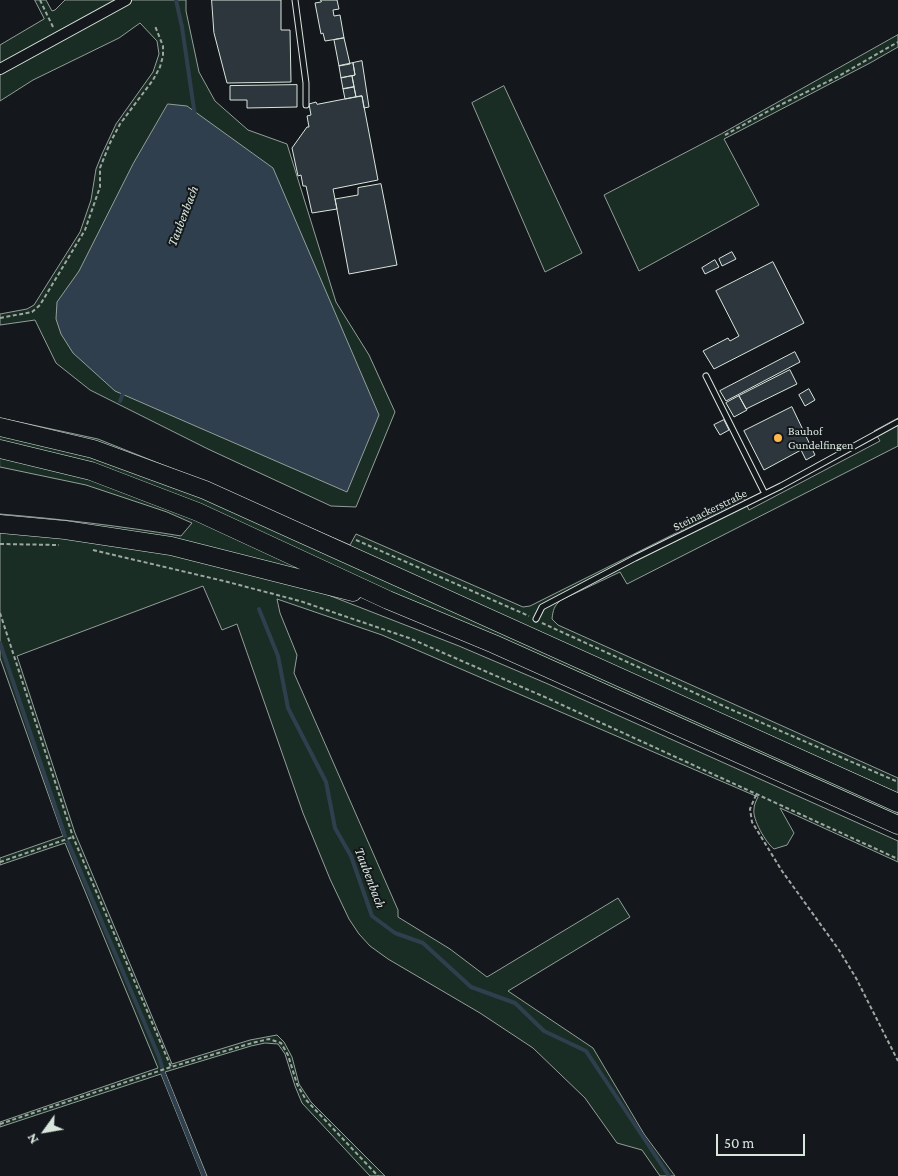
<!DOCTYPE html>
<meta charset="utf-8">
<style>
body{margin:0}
#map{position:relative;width:898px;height:1176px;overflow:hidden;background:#14181c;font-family:"Crimson Pro",serif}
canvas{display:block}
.north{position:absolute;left:20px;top:1106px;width:50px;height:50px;-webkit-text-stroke:4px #14181c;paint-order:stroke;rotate:238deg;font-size:14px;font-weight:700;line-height:20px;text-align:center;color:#d8e6dc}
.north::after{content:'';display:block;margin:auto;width:18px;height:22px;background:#d8e6dc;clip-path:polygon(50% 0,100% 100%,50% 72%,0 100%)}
.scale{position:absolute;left:716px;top:1134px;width:89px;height:22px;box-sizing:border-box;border:2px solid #d8e6dc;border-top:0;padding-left:6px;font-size:15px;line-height:18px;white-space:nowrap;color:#d8e6dc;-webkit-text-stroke:4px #14181c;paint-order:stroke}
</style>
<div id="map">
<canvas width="898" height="1176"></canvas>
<div class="north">N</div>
<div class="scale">50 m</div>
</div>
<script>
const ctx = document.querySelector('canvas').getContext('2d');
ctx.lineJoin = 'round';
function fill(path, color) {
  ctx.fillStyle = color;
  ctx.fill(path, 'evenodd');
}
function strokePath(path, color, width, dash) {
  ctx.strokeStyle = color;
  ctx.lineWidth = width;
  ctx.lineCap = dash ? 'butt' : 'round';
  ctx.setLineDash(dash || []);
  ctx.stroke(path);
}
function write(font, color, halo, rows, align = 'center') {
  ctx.font = font + ' "Crimson Pro",serif';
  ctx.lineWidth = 4;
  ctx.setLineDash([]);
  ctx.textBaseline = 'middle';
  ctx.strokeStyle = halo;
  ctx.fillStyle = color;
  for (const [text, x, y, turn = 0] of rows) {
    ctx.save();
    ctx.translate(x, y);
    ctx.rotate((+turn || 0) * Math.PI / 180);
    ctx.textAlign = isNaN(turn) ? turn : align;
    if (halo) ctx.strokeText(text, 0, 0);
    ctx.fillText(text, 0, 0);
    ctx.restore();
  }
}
const green = new Path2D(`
 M35,0H46L52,11L55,10L65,0H186V11L199,72L215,101L248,130L287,144L336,302L369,355L395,412L356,507L331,506L208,449L90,390L56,363L35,320L0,325V314L27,309L34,305L80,232L91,200L96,169L102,154L116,124L153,72L159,54L157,41L140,23L119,38L33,80L0,101V45L44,19Z
 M898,35V47L870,63L724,139L759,205L639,271L604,195L721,134Z
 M504,86L582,253L545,272L472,103Z
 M0,418L98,439L183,473L350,545L356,534L523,607L530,606L744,499L749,510L880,441L874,431L898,418V446L627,584L620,572L561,600C554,606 553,610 552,619L558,625L898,778V793L731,718L226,506L898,809V817L322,574L318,591L459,646L548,684L898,841V862L780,808L794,833L787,845L774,849C766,843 752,819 754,809C754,805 756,801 758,797L382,635L277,599L280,613L297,655L294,673L398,910V917L450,949L487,977L618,898L630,917L508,991L593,1048L644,1134L675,1176H660L642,1150L617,1143L585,1098L533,1048L480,1013L388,959L370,946L359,934L349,919L330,879L303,813L237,624L222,630L203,586L17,656L75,833L172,1064L250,1040L277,1035L284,1042L292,1057L299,1084L311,1102L385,1176H370L302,1103L295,1086L285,1054L278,1044L265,1043L251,1046L165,1072L207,1176H202L161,1074L0,1127V1122L158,1068L65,843L0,865V858L63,836L0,658V514C61,519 121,526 181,536L192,523L167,512L86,485L0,467Z`);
const water = new Path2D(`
 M168,104L187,106L273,168L379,415L347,492L115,391L73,353L61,334L56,319L57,302L79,271L133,164Z`);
const stream = new Path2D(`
 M176,0L182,27L195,116
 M120,401L124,391
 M259,609L278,656L288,708L326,782L335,828L351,856L372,916L395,933L423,943L471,987L515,1003L544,1031L586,1051L669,1176
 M0,643L65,836
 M68,842L159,1057L162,1067
 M163,1073L204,1176`);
const building = new Path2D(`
 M212,0H281V30H290L291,82L227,83L214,33Z
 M321,0H337L339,9L333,10L334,16L340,15L344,38L325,41L323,33L321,34L315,3L321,2Z
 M344,38L350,64L339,66L334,40Z
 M362,61L369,107L364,108L362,96L356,97L352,76L355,75L353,63Z
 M353,63L355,75L341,78L339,66Z
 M352,76L354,87L343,89L341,78Z
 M297,85V107L247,108V100H230V86Z
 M354,87L356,97L345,99L343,89Z
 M362,96L378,180L333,189L337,209L312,213L306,186H303L301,175L298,176L292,148L307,127H309L307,116L311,115L309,104L316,102L317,104Z
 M381,184L397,265L349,274L335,199L358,195V188Z
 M732,252L736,259L722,266L719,259Z
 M715,260L719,267L705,274L702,268Z
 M773,262L804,323L714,369L703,351L728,338L730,341L739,336L716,291Z
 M795,352L800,362L726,401L720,391Z
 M790,370L797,384L746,409L739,396Z
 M809,389L815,400L805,406L799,395Z
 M739,396L747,410L734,417L726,403Z
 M792,407L815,455L806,460L801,450L764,470L744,431Z
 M724,420L729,430L720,435L714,425Z`);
const path = new Path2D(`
 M40,0L53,27
 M725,135L772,109L839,76L898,42
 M0,318L32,312L40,305L85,230L100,187V168L110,143L120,124L153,80L160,67L163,56V46L155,26
 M356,540L529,616
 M0,544L59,545
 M93,550L224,581L300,601L409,638L547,698L898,859
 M0,613L73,837L171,1067
 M542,623L730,709L898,782
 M756,795L750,809L752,822L782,871L839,950L856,978L898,1061
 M0,862L73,837
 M0,1124L171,1067L252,1043L269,1039L281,1043L288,1055L297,1084L306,1100L378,1176`);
const service = new Path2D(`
 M295,0L306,83V105
 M706,376L765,494
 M536,619L542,607L635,558L781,486L898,422`);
const minor = new Path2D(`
 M0,69L126,0`);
const trunk = new Path2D(`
 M0,427L93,449L205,490L898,803
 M0,449L91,471L198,512L388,600L494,644L898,825
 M0,524L65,530L171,546L353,592`);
const markers = [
 [778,438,5,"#ffb74d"]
];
const poiNames = [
 ["Bauhof",788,431],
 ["Gundelfingen",788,445]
];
const streetNames = [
 ["Steinackerstraße",710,510,-26]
];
const waterNames = [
 ["Taubenbach",183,216,-69],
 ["Taubenbach",370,878,69]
];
fill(green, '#1a2d24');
strokePath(green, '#939e99', 1);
fill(water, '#2f3f4d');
strokePath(water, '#939e99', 1);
strokePath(stream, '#2f3f4d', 4);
fill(building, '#2c363c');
strokePath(building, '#d8e6dc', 1);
strokePath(service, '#d8e6dc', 7);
strokePath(minor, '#d8e6dc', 12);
strokePath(trunk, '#d8e6dc', 19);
strokePath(path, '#9da8a2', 2, [4, 2.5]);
strokePath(service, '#14181c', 5);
strokePath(minor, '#14181c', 10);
strokePath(trunk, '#14181c', 18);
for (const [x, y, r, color] of markers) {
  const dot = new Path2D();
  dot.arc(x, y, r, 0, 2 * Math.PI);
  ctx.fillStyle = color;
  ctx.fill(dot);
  strokePath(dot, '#14181c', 2);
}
write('12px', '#d8e6dc', '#14181c', poiNames, 'left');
write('12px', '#d8e6dc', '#14181c', streetNames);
write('italic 14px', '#d8e6dc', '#14181c', waterNames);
</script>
